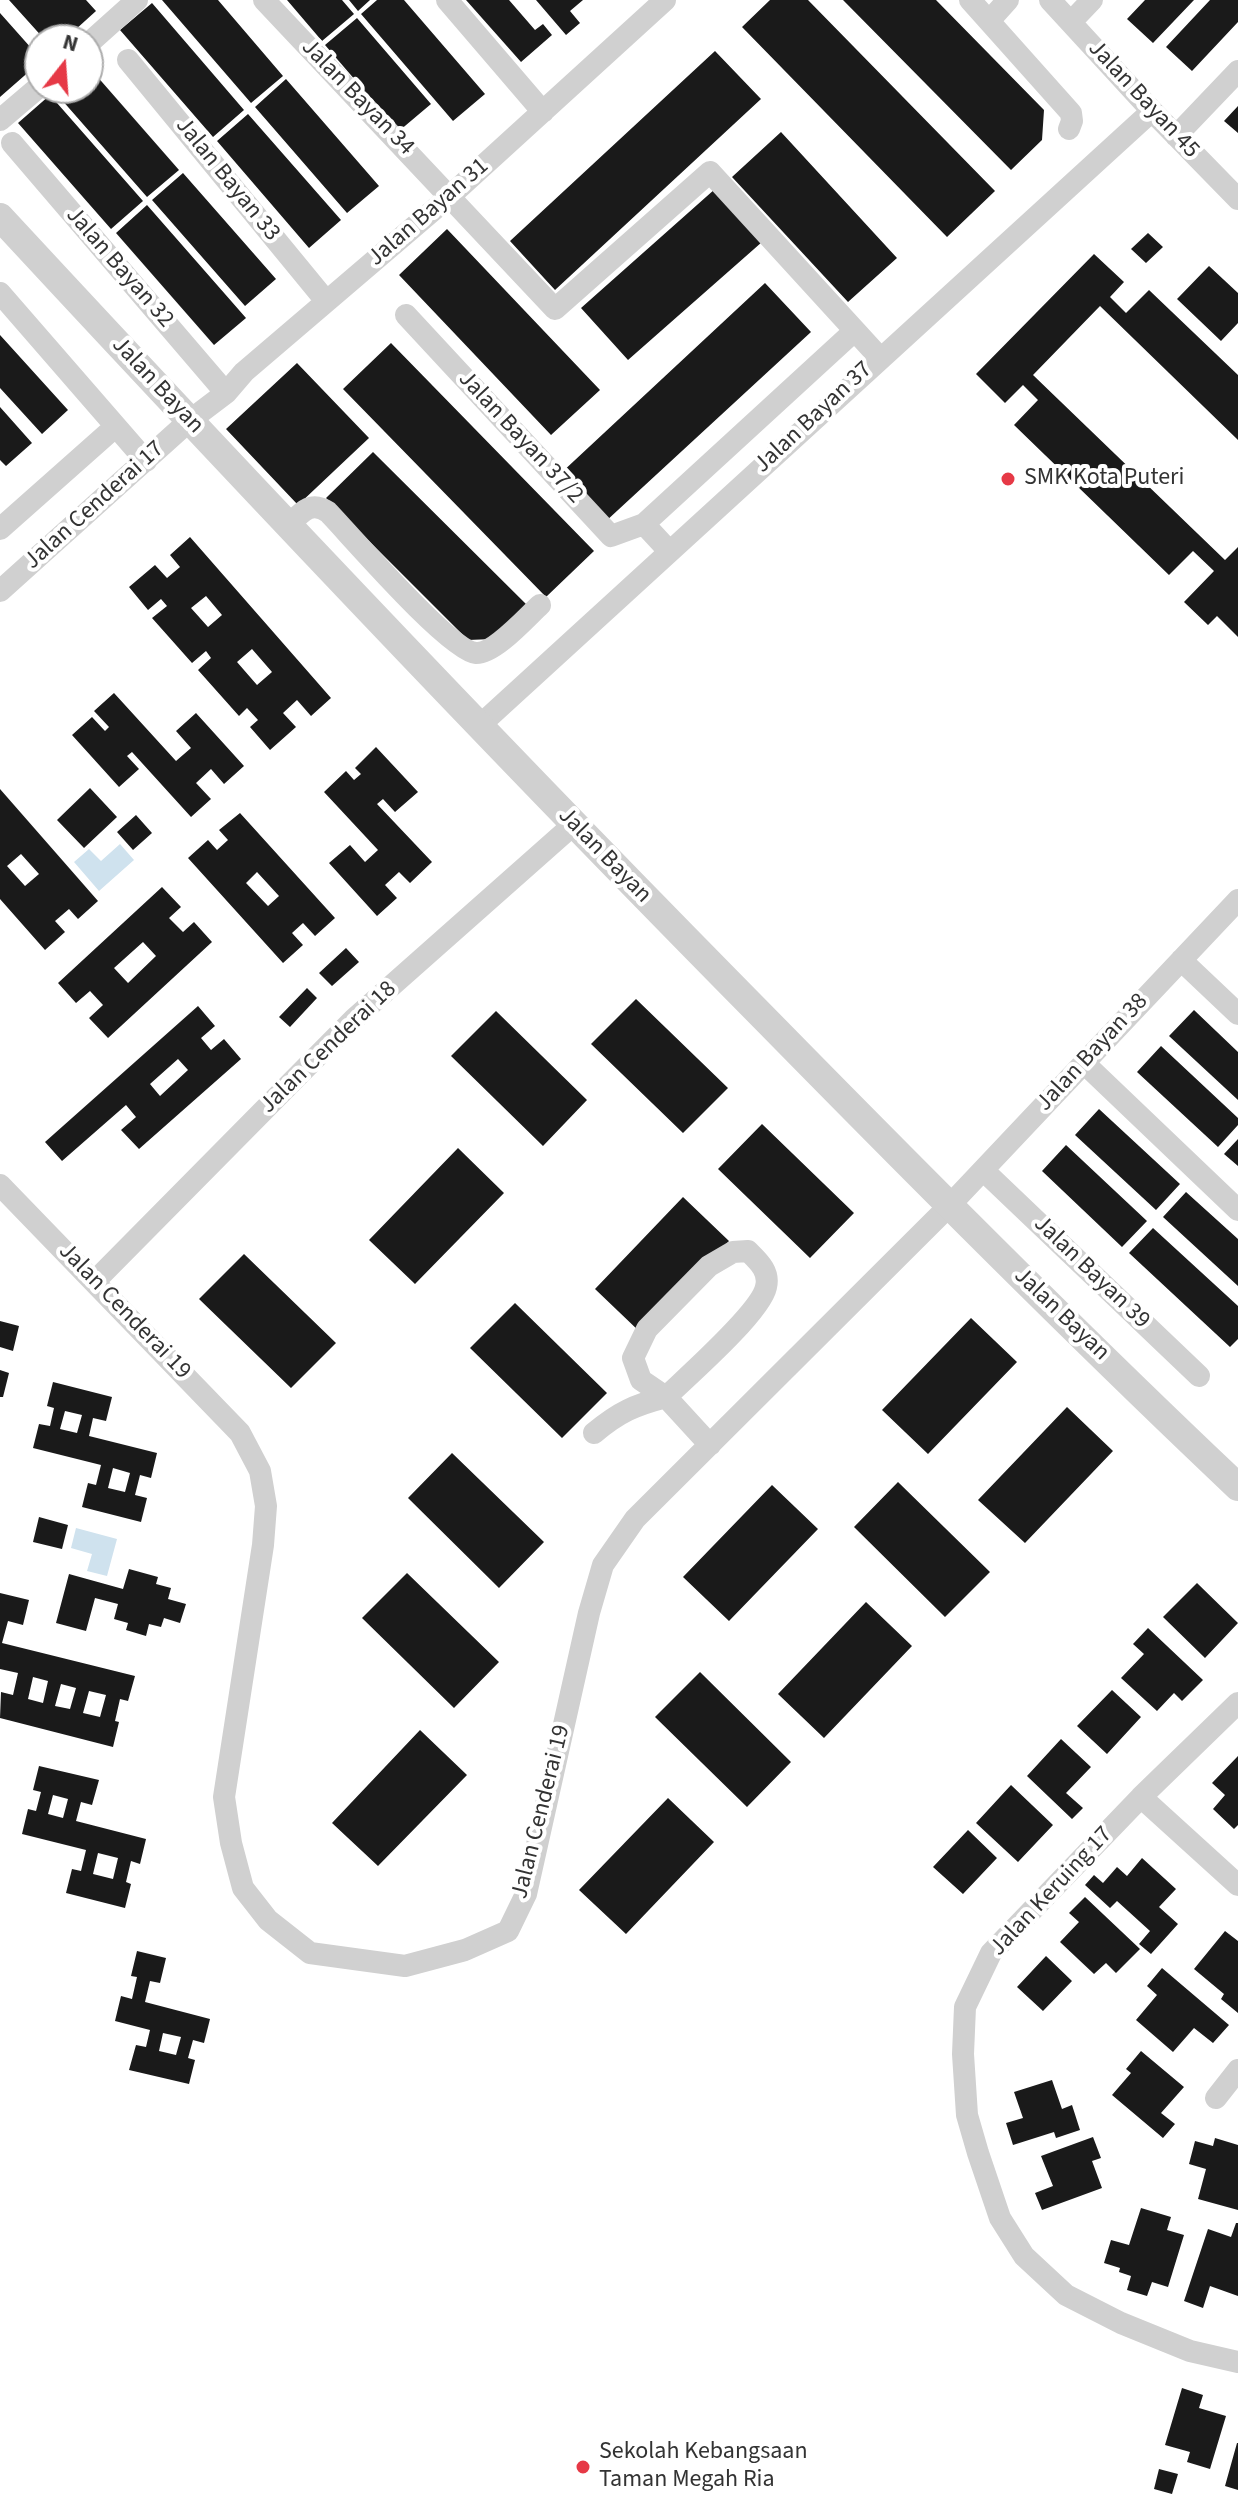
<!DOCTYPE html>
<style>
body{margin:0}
#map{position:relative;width:1238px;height:2517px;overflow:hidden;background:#fff;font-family:"Source Sans 3",sans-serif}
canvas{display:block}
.north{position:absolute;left:24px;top:24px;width:80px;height:80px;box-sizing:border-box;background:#fff;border:2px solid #adadad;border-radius:50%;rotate:17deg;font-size:22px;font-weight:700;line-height:32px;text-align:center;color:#333}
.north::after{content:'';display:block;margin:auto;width:28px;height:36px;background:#e63946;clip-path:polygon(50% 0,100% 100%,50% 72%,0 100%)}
</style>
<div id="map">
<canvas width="1238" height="2517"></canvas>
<div class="north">N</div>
</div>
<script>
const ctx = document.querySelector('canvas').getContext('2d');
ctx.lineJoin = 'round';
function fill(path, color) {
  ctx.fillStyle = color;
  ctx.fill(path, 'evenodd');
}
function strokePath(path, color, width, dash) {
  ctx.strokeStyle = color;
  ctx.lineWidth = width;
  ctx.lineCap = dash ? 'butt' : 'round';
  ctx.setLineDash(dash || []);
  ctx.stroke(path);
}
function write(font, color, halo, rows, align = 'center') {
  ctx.font = font + ' "Source Sans 3",sans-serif';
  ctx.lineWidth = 8;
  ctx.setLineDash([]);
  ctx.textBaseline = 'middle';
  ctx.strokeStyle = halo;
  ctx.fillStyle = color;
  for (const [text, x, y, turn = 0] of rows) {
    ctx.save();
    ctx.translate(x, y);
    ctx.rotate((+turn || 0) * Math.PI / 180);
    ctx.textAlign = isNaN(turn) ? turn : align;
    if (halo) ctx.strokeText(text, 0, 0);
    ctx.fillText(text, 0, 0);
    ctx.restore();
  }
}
const water = new Path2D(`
 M120,844L134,860L99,891L74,862L89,849L101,861Z
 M76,1528L117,1539L107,1576L87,1571L92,1554L71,1548Z`);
const building = new Path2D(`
 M9,0H86L96,11L64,40H45Z
 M162,0H218L283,76L251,103Z
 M287,0H342L354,14L322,41Z
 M349,0H370L358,11Z
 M377,0H404L485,94L453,121L361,14Z
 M466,0H509L535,30L543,24L552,35L521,62Z
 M536,0H583L570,11L580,23L566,35Z
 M770,0H808L995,191L947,237L742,27Z
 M843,0H936L1044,110L1042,140L1011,170Z
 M1145,0H1194L1153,43L1127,19Z
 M1210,0H1238V22L1192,71L1166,47Z
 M152,3L244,110L213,137L120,30Z
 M0,13L40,58V62L0,97Z
 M357,18L431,104L399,131L325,45Z
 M715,51L761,99L555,290L510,241Z
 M88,66L179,170L147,197L54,91L57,88H88Z
 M286,79L379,186L347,213L255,107Z
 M50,95L143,201L111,229L18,123Z
 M1238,106V133L1224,121Z
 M248,114L341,220L309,248L217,141Z
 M781,132L897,258L848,302L732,177Z
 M183,173L276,279L245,306L152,200Z
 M715,189L762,242L628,360L581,308Z
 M147,205L246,318L214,345L116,233Z
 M447,229L600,390L551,435L399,275Z
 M1148,233L1163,247L1146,263L1131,249Z
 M1094,254L1124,282L1110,297L1126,313L1149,290L1238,375V440L1100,306L1033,375L1225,560L1238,547V637L1217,616L1208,625L1184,602L1214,571L1193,551L1169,575L1014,425L1038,400L1023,385L1005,403L976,374Z
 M1209,266L1238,293V323L1221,341L1177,299Z
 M765,283L811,332L605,522L560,474Z
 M0,335L68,410L42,434L0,388Z
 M391,343L594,551L546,597L343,389Z
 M297,363L369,438L298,505L226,429Z
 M0,407L32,443L6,466L0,460Z
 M373,452L529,607L493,639L468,640L326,498Z
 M190,537L331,698L311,716L297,700L283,713L296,727L270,750L250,727L258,720L247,708L239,716L198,670L211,658L206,651L192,663L152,618L167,606L161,599L148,610L129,587L155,565L167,578L180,567L170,555ZM206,596L222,615L208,627L191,608ZM252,649L272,672L257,685L237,662Z
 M114,693L176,761L191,748L176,731L196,713L244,766L224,784L211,769L196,783L211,799L191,817L132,752L127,756L139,769L119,787L72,735L92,717L105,731L109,727L94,711Z
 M376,747L418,792L395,812L383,799L377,804L432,862L410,883L399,872L385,885L397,898L377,916L329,863L350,845L365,862L378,850L324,792L346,771L354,780L361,774L355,768Z
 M90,788L117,817L84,848L57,820Z
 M0,789L98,901L78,919L69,909L55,921L65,932L45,950L0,899ZM21,854L39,874L25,886L7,866Z
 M240,813L335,918L315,936L303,923L292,933L303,945L283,963L188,858L208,840L217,850L228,840L219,830ZM257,872L279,896L268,906L246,883Z
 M136,815L152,833L133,850L117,832Z
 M162,887L181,907L169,918L183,932L194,922L212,942L108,1038L89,1018L103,1005L90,991L76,1003L58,983ZM143,942L156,956L128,983L114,968Z
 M346,948L359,962L332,986L319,973Z
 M307,988L317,998L290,1027L279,1017Z
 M636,999L728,1088L683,1133L591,1044Z
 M198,1006L215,1026L201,1038L211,1050L224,1039L241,1059L139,1149L121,1130L136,1117L126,1105L62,1161L45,1142ZM178,1059L188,1070L160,1096L150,1084Z
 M1194,1010L1238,1052V1100L1169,1036Z
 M496,1011L587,1100L543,1146L451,1056Z
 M1161,1046L1238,1118V1125L1218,1147L1137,1072Z
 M1099,1109L1180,1184L1156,1210L1075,1135Z
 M762,1124L854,1213L810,1258L718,1169Z
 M1238,1139V1166L1224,1154Z
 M1066,1145L1147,1221L1122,1247L1042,1171Z
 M458,1148L504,1193L415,1284L369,1240Z
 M1186,1192L1238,1239V1286L1163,1217Z
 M683,1197L729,1241L641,1333L595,1289Z
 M1153,1228L1238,1306V1339L1230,1347L1129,1253Z
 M244,1254L336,1343L291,1388L199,1299Z
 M515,1303L607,1393L562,1438L470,1348Z
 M971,1318L1017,1362L928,1454L882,1410Z
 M0,1321L19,1326L13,1351L0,1347Z
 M0,1370L9,1373L3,1397H0Z
 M53,1382L112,1397L106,1421L93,1418L89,1436L157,1453L151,1478L140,1475L135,1495L147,1498L141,1522L82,1507L88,1483L96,1485L101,1465L33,1448L39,1424L50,1426L54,1408L47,1406ZM65,1411L82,1415L77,1433L60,1429ZM113,1468L130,1473L125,1492L108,1488Z
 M1067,1407L1113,1451L1025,1543L978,1500Z
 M452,1453L544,1542L499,1588L408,1498Z
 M898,1482L990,1572L945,1617L854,1527Z
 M772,1485L818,1529L729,1621L683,1577Z
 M39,1517L68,1525L62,1549L33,1542Z
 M129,1569L158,1577L156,1584L171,1588L168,1599L186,1604L180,1623L164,1618L161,1627L149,1624L146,1636L126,1630L128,1623L114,1619L118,1604L95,1598L86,1631L56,1623L69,1574L123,1589Z
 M407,1573L499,1662L454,1708L362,1618Z
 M1197,1583L1238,1623L1205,1658L1163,1617Z
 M0,1593L29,1600L23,1625L8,1621L2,1643L135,1676L128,1701L120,1699L115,1721L119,1722L113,1747L0,1718L1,1692L13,1695L18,1673L0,1669ZM33,1677L48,1681L43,1703L28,1699ZM61,1684L76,1688L70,1709L55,1706ZM89,1691L106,1695L100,1717L83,1713Z
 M866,1602L912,1646L824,1738L778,1694Z
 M1148,1628L1203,1680L1182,1701L1174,1693L1157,1711L1121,1678L1144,1654L1133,1644Z
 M700,1672L791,1762L747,1807L655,1717Z
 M1112,1690L1141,1717L1107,1754L1077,1726Z
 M420,1730L467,1775L378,1866L332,1823Z
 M1061,1739L1091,1767L1066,1793L1083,1808L1072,1819L1027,1776Z
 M1238,1756V1825L1234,1829L1213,1809L1225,1795L1212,1783Z
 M39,1766L99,1780L92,1805L81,1802L76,1821L146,1839L140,1864L131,1861L126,1882L131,1884L125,1908L66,1893L72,1869L81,1871L86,1850L22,1834L28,1809L36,1811L41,1792L33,1790ZM53,1795L68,1799L63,1818L48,1814ZM98,1853L118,1858L113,1879L93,1874Z
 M1011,1785L1053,1825L1018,1862L976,1823Z
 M668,1798L714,1842L626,1934L579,1890Z
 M968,1830L997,1858L963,1894L933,1867Z
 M1142,1858L1176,1889L1159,1907L1178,1924L1151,1954L1139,1944L1150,1931L1117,1901L1110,1908L1085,1885L1094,1875L1103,1883L1117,1867L1127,1876Z
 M1085,1897L1140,1949L1116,1973L1106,1963L1094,1974L1060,1942L1079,1922L1069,1913Z
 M1225,1931L1238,1941V2013L1221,1999L1224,1994L1194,1969Z
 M137,1951L166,1958L160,1983L150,1981L145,2002L210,2019L204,2043L193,2040L188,2058L195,2060L189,2084L129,2070L136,2045L146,2047L150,2030L115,2021L121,1996L132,1999L137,1977L131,1976ZM163,2033L181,2037L176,2055L159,2051Z
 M1046,1956L1072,1981L1043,2011L1017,1987Z
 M1162,1968L1229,2025L1213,2043L1194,2028L1173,2052L1136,2020L1157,1995L1147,1986Z
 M1141,2051L1184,2087L1161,2113L1175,2124L1163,2138L1112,2095L1131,2073L1126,2069Z
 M1052,2080L1062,2109L1072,2105L1080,2130L1056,2138L1054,2132L1013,2145L1006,2123L1023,2118L1014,2092Z
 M1093,2137L1101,2158L1092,2161L1102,2188L1042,2210L1035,2193L1053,2186L1041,2156Z
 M1215,2138L1238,2145V2210L1198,2199L1206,2169L1189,2164L1195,2141L1213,2146Z
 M1141,2208L1171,2217L1167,2230L1184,2235L1168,2287L1152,2282L1147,2296L1127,2290L1131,2276L1119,2272L1120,2268L1104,2263L1111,2240L1129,2245Z
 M1236,2223H1238V2296L1210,2286L1203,2308L1184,2301L1208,2229L1231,2237Z
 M1182,2388L1203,2395L1199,2408L1226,2416L1210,2469L1187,2462L1190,2452L1165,2445Z
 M1237,2443H1238V2490L1225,2486Z
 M1159,2469L1178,2474L1172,2494L1154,2489Z`);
const minor = new Path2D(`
 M264,0L555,309L710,172L880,358
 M447,0L543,112
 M970,0L1071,113L1072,121L1069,129
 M1050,0L1152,111L1238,199
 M990,20L1008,0
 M1071,22L1092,0
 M88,44L137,0
 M128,60L326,301
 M0,120L40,86
 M1176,136L1238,71
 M12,143L226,393
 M0,293L146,461
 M406,315L611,536L644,524
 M288,526C301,513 310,500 328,512C351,536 450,651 476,653C494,654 526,618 540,605
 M0,529L115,427
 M669,551L644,524L850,335
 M0,591L189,421L226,393L244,372L450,196L665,0
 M478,727L1152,111
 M1181,960L1238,1014
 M1084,1063L1238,1210
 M983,1170L1199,1376
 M0,1185L240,1433L260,1471L266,1506L263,1545L224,1797L231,1843L243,1888L268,1920L310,1953L405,1966L465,1950L508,1931L526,1894L589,1613L603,1565L635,1519L949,1206L1238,900
 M748,1251C758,1261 770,1271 766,1287C761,1312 688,1376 666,1397L641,1380L633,1358L647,1329L709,1266L733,1252Z
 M95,1281L354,1019L573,825
 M594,1433C619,1412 635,1405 666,1397L710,1445
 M1238,1703L1141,1797L991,1953L965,2007L963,2054L967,2115L978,2153L1000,2218L1024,2256L1066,2295L1121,2323L1190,2351L1238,2362
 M1141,1797L1238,1885
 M1216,2098L1238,2070`);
const tertiary = new Path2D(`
 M0,217C253,490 508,759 769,1023C923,1180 1078,1336 1238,1487`);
const markers = [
 [1008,479,8,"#e63946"],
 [583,2467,8,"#e63946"]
];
const streetNames = [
 ["Jalan Bayan 34",357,98,46],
 ["Jalan Bayan 45",1143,100,47],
 ["Jalan Bayan 33",227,180,51],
 ["Jalan Bayan 31",429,213,-41],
 ["Jalan Bayan 32",119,268,49],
 ["Jalan Bayan",157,386,47],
 ["Jalan Bayan 37",814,418,-43],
 ["Jalan Bayan 37/2",520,438,47],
 ["Jalan Cenderai 17",95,506,-42],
 ["Jalan Bayan",604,856,46],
 ["Jalan Cenderai 18",329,1048,-44],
 ["Jalan Bayan 38",1093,1053,-47],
 ["Jalan Bayan 39",1091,1273,44],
 ["Jalan Cenderai 19",124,1312,46],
 ["Jalan Bayan",1061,1315,44],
 ["Jalan Cenderai 19",542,1812,-76],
 ["Jalan Keruing 17",1052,1892,-47]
];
const poiNames = [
 ["SMK Kota Puteri",1024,479],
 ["Sekolah Kebangsaan",599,2453],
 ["Taman Megah Ria",599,2481]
];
fill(water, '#cfe2ee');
fill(building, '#1a1a1a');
strokePath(minor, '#d0d0d0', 22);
strokePath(tertiary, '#d0d0d0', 28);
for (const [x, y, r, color] of markers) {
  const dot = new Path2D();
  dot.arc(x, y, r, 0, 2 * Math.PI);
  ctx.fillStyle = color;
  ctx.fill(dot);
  strokePath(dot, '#fff', 3);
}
write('24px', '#333', '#fff', streetNames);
write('24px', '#333', '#fff', poiNames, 'left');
</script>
